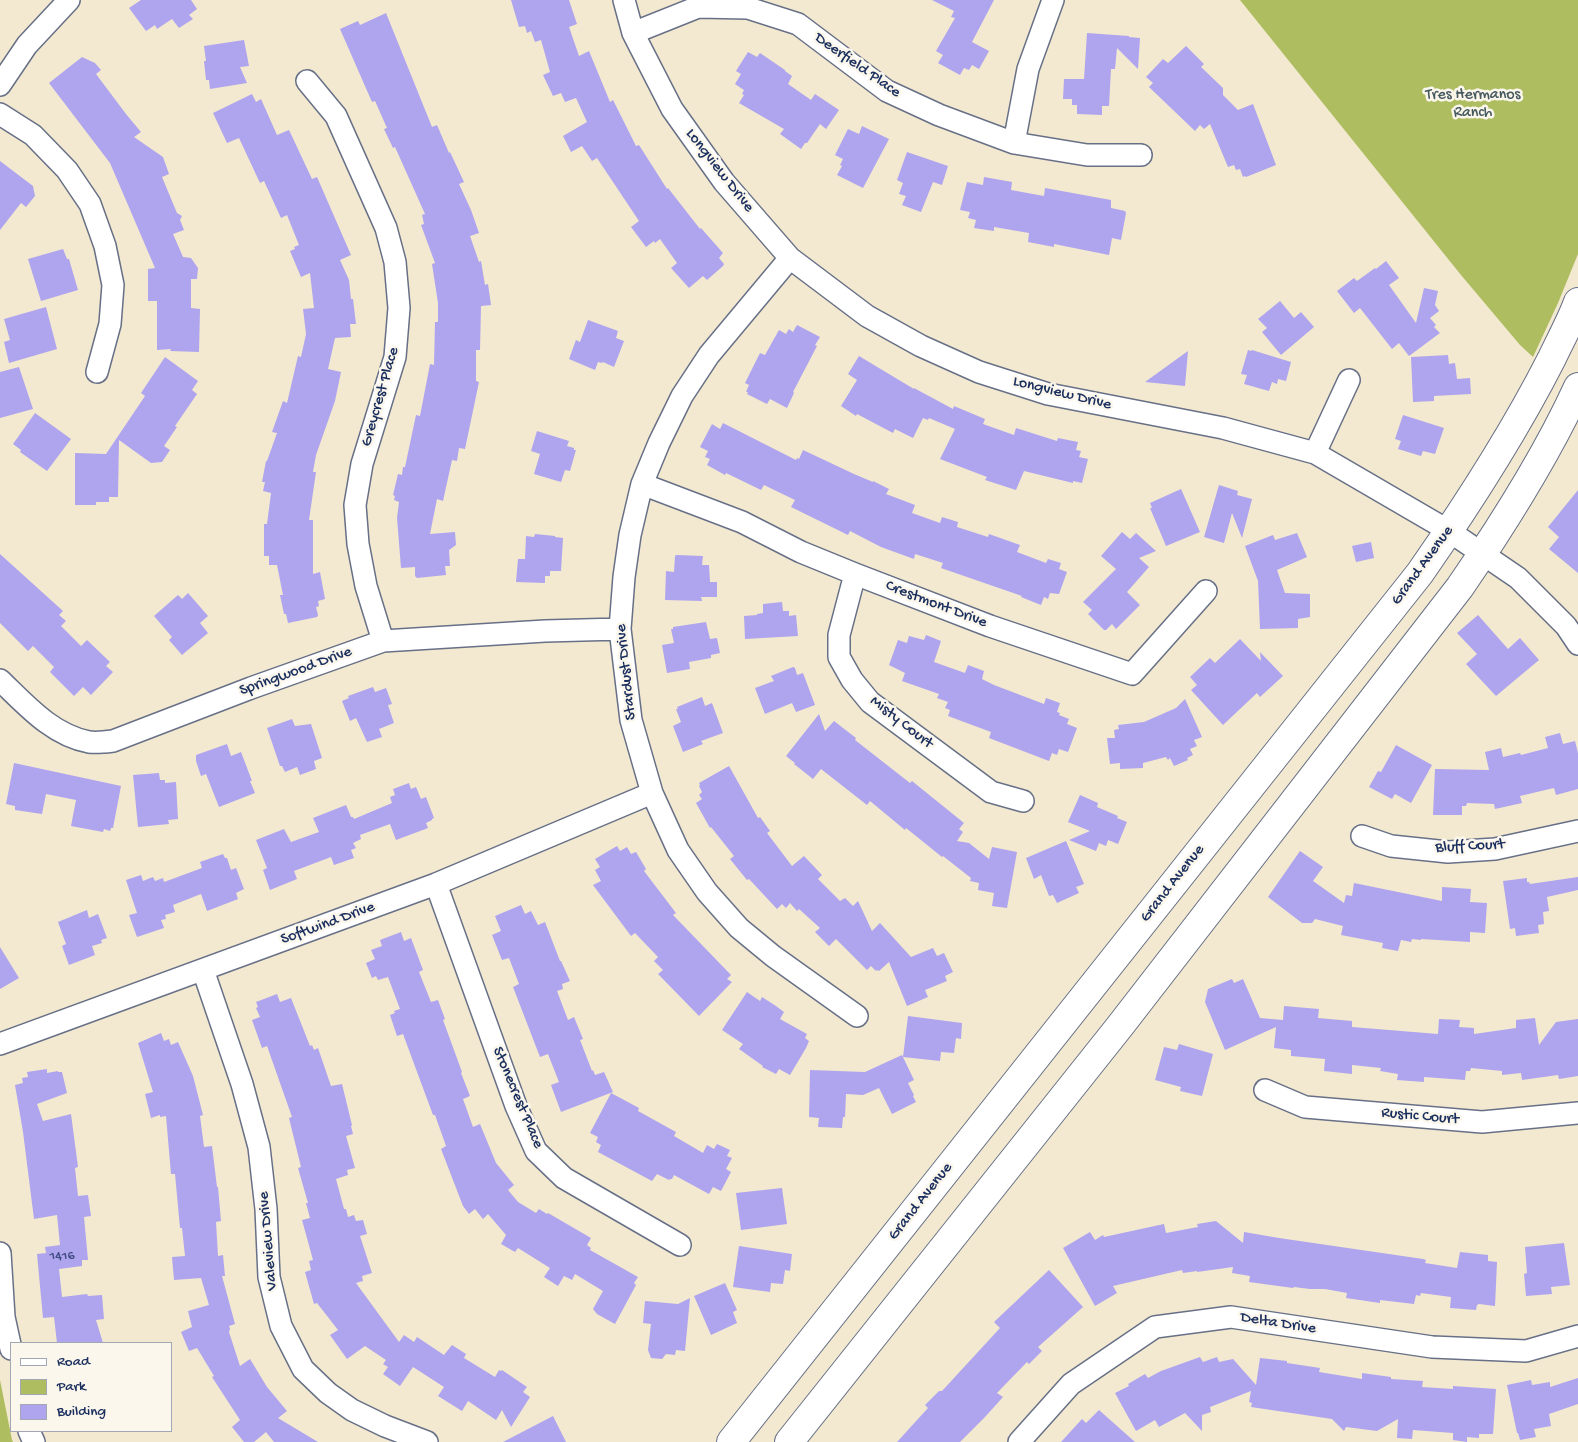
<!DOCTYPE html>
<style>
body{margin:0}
#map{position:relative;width:1578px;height:1442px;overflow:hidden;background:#f3e9d0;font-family:"Gochi Hand",sans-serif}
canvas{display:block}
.legend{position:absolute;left:10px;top:1342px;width:162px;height:90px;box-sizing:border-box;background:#fbf7ec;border:1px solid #a1a7b3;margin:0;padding:6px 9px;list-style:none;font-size:15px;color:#1b2f5e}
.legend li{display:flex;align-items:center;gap:10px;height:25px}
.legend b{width:25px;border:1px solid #a1a7b3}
</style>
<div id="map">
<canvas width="1578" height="1442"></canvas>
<ul class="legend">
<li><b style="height:6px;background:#fff"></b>Road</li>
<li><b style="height:14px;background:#adbd60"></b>Park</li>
<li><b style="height:14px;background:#afa4ee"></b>Building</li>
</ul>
</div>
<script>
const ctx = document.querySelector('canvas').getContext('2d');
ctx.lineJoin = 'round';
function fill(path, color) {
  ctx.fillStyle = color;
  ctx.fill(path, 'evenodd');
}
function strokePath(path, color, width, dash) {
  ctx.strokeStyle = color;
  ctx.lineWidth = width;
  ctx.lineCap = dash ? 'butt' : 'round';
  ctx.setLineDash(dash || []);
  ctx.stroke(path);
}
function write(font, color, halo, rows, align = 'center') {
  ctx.font = font + ' "Gochi Hand",sans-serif';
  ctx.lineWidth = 5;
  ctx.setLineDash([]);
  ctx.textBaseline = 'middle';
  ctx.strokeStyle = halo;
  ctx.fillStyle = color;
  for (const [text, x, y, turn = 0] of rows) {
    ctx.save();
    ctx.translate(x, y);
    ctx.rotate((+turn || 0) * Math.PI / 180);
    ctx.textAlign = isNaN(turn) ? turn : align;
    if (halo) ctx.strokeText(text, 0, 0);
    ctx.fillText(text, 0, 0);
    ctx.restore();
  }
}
const green = new Path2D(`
 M1240,0H1578V254L1558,303L1533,357L1520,345L1461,275Z
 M0,1380L12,1440L13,1442H0Z`);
const building = new Path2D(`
 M141,0H191L197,9L189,15L193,19L179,28L172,19L157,29L155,25L146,31L129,8Z
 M511,0H569L577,24L569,27L579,56L589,51L610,102L613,100L636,146L639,145L667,189L668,188L700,229L701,228L723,253L719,258L724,264L723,266L707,280L703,276L689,288L671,268L677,263L660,239L655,243L654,241L646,247L631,227L639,221L597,158L592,161L582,146L571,152L563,136L587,122L576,98L565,102L561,93L553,96L543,75L550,72L541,40L535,42L531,31L527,33L525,26L519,27Z
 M932,0H994L972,42L989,51L979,69L972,65L969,70L964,68L960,75L938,63L943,55L936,51L955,18L951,17L954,11Z
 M386,13L432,127L437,125L449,153L450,152L464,182L459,184L471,210L479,233L470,236L479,262L481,261L485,285L488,284L491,305L481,306L480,350H476V381L479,382L465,449L459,448L457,461L452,460L443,501L437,499L430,534L455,532L456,545L449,550L450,566H445L446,575L417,578L415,576V567L401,568L397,518L399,502L394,500L395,496L393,495L398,474L402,475L403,467H405L416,415L420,416L430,364L434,365L435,322H438V303L432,264L435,263L421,225L424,224L422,215L425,214L395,147L393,148L384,129L387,128L375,101L372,102L340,29L358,21L360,25Z
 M1087,33L1129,36V37L1140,38L1138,69L1117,48L1115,69H1111L1109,106H1102V115L1077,114V105H1072V99H1063L1064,79H1084Z
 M244,40L249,66L240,67L247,83L210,89L209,80H206L204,61H206L204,46Z
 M1186,46L1204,64L1201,67L1223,88V95L1238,110L1253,104L1276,165L1246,177L1245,176L1243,177L1240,169L1236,170L1234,165L1228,167L1210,124L1204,129L1200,125L1195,131L1149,87L1153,83L1146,77L1163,59L1168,63Z
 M748,52L757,57L760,53L785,70V71L792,76L788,84L811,100L815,94L839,110L826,129L820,124L807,143H805L801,149L780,134L784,129L739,103L744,95L742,94L744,90L735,84L741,74L736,71Z
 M82,57L95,63L101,70L96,74L126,114L141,132L134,137L163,157L169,174L162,177L177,213L182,216L180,220L184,230L173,234L183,257L191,258L198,268L197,279H191V308L200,309L199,352L170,351L171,349L157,350V301H148V269L155,268L110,163L49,83Z
 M252,94L256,102L261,99L277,135L289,130L312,179L317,177L351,255L340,260L349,280L351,299H353L356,324H350L351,337L335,338L328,369L341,372L335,401L316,455L313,472H316L309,520H313V574L320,572L325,599L318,601L319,606L316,607L318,615L317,617L288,623L286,614H284L280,595H283L277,565H269V556H264V524H267L271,493L263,491L265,482H262L266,461H267L277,433L272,432L283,401L287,403L298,356L301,357L306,334L303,309L314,308L310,273L301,277L290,251L295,249L294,247L299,245L287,215L281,218L264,181L260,183L239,138L227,143L213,113Z
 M862,126L889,139L863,188L837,175L842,166L840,165L843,159L835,155L848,129L859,134Z
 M907,152L948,166L942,185L933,182L921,212L902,205L906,196L899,194L903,183L897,180Z
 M0,161L33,186L35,196L26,207L21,203L0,230Z
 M984,177L1012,182L1011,190L1044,196L1045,188L1111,200V208L1125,211L1126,213L1121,240L1112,238L1109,255L1054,244V247L1028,242L1029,233L994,227V231L974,228L976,220L968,218L970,212L960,210L967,182L983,185Z
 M63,249L67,259H69L78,290L41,301L28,259Z
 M1386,261L1399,278L1389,285L1416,323L1424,288L1438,291L1435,305L1439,311L1430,318L1436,325L1434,327L1440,333L1409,356L1399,343L1392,349L1360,308L1354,313L1337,291L1354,278L1357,281L1375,268L1376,269Z
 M1280,301L1294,318L1301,312L1314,327L1281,355L1262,332L1267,328L1258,319Z
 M46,307L57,349L9,363L4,342L10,340L4,319Z
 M588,320L618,331L616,338L624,341L614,367L603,362L602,363L598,362L595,370L569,359L576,340L580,342Z
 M797,325L820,337L815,345L817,346L793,392L794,393L787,408L770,399L767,404L747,394L748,392H746L749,385L745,383L760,353L765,355L779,330L786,334L789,329L793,332Z
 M1248,350L1251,351L1252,350L1291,362L1286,381L1278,379L1277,384L1272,382L1269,391L1244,384L1247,375L1241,374Z
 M1188,351L1185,386L1145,382Z
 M1448,355L1449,364L1455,363L1457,379L1470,378L1471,394L1434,396V401L1413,402L1411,357Z
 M859,356L914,389V388L953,409L954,406L985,419L983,424L1014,435L1016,428L1057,441L1058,438L1078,442L1076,450L1081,451L1079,457L1088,459L1082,483L1073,481V483L1024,471L1016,490L985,480L987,477L940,459L955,429L929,418L928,420L923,418L913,438L895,429L893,433L857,414L856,416L841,406L857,380L848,374Z
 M165,357L198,381L192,390L197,394L175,426L177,427L164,446L170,450L162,462L151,463L119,440L118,497H109V502H96V505H75V453L106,454L145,396L141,393Z
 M19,367L33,409L0,418V372Z
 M35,413L71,439L47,471L20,452L21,450L13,444Z
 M1403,415L1444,428L1435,454L1423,451L1421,456L1398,449L1401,441L1395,439Z
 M723,423L796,460L797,458L799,459L803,450L854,474L873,482V481L889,489L886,494L915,505L912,513L940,523L942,517L958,522L957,527L988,537L989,534L1020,545L1017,552L1046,563L1048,559L1061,563L1059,569L1067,572L1059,594L1050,593L1048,599L1044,597L1041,605L1021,597L1022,596L941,568L943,563L915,554L914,559L881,547L850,531L848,535L791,507L795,500L764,485L761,490L726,473L725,475L707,465L710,459L705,457L708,451L700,447L712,424L720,429Z
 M537,431L569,441L567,446L574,448V450H576L570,471L565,470L561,482L534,474L540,454L531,451Z
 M1219,485L1238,491L1237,495L1252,499L1242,538L1232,513L1224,543L1204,537Z
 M1181,489L1200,532L1166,546L1150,508H1152L1150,503Z
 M1578,490V573L1549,549L1559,537L1548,527Z
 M1122,532L1130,539L1136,533L1156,551L1139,558L1149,567L1127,592L1140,605L1116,629L1112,624L1106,630H1104L1088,614L1092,610L1083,602L1116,569L1101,556Z
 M1297,533L1307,557L1277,570L1285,593L1310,594V617L1298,619V628L1260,629L1258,581L1245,546L1273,535L1275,540Z
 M535,534L555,536V537L563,538L561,571H550V576H545V583L516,582L518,559H525L526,536L534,537Z
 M1371,542L1374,558L1356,562L1352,546Z
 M0,554L63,611L59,615L66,621L61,626L81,646L87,640L110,662L106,666L113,672L91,695L83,687L74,696L50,672L54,667L33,646L28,651L0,623Z
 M676,555L703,556L702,565H709L710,582H717V597H701L702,601L665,600L666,571L674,572L675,556Z
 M188,593L208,616L200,623L208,633L182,655L169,640L172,637L154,616L178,595L182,599Z
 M782,602L783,611H789V616L796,615L798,636L745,639L744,616L757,615V614L763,613V604Z
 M1478,615L1508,649L1520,638L1539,660L1496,696L1466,664L1477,654L1457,633Z
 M706,622L710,639L717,638L720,653L711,655V658L689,662L690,669L667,673L662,645L674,643L671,629H673V627Z
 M926,635L941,641L934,662L965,673L968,665L984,671L982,679L994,685L1044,704L1046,698L1060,703L1057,712L1060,713L1059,715L1069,719L1067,724L1077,728L1068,752L1059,749L1057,755L1052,753L1049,761L989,738L991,732L948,716L950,710L945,708L948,702L937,698L939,694L902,681L905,673L889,665L898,640L907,643L909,636L924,640Z
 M1240,639L1261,661L1260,652L1283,676L1260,697L1257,693L1223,725L1191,690L1197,685L1190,677L1210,658L1215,663Z
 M793,667L795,668L797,675L803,673L815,705L796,712L792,703L765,714L755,688L774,681L771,676Z
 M373,687L375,692L386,688L392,704L388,705L394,723L379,729L382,737L367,742L356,718L350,721L342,701L349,698L348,696Z
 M702,697L705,706L712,703L723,733L701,741L703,744L683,752L673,726L681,722L676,709H678L677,707Z
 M1185,699L1202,737L1194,740L1197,746L1190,749L1193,755L1187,758L1188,760L1174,766L1170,758L1168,760L1166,757L1143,763V768L1120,769V763L1110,764L1107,738H1115L1114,730L1119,729L1118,725L1144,722L1176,708Z
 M819,714L825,731L834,721L856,738L855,740L910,783L912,781L964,823L959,829L963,832L957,841L969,843L989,859L992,847L1017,852L1007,908L992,906L994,893L978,890L979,883L970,881L971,878L943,856L942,857L906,828L905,830L870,801L867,805L821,769L813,779L794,764L795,763L786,756Z
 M292,719L295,726L311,724L322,758L314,761L316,769L300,775L297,767L285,772L282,766H280L267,728Z
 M1560,733L1563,744L1575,741L1578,753V789L1556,795L1554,788L1520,796L1522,803L1495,809L1494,804L1467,803L1466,806H1462V815H1433L1435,769L1489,770L1485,752L1501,748L1503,757L1520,753L1521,755L1548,748L1545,737Z
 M227,744L231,756L241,752L252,781H250L255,793L219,807L206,774L201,776L196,761V755Z
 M1396,745L1432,765L1411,803L1395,794L1392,799L1369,787L1378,771L1381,772Z
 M14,763L121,786L113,828H111L110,831L104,829L103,832L71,826L76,800L46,794L42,814L15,810V806L6,804Z
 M729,766L758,818L760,817L770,831L767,833L792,866L804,856L822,875L818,879L840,901L845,898L853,906L858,901L872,931L880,923L911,957L933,948L937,956L944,953L953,972L945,976L947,981L925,990L928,997L907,1006L889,962L879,971L877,970L876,971L871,966L867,970L836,939L829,946L815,932L820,928L799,909L797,911L790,903L786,908L782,904L777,909L749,879L747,880L730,859L734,856L711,827L710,828L696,803L702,799L699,795L702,792L699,786L700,785L699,783Z
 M159,773L160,780H165V783L176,782L178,819L168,820L169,824L138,827L133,775Z
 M409,783L411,789L416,787L421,799L426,797L434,818L432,819V820L426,823L428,828L396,840L390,824L360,835L361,839L353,843L356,848L351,850L354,858L334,865L331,857L294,871L297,879L270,890L263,870L267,868L256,840L284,829L291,842L319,832L313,818L346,805L351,817H353L354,819L392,803L390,797L395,795L393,789Z
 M1080,795L1098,803L1097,807L1118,816L1117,818L1127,822L1118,844L1108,840L1106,846L1099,843L1096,851L1069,840L1090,831L1068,822Z
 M1066,841L1084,884L1076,887L1079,893L1057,903L1053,895L1049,896L1041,875L1034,879L1026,858Z
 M617,846L620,851L627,847L631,854L636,852L646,869L644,871L676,913L673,915L731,975L727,979L732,982L699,1016L658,974L663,970L654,961L658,957L635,933L631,936L593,885L601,881L595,870L600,867L595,859Z
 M1300,851L1323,867L1313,881L1344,903L1346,895L1352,896L1354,883L1442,901V887L1471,889L1470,902L1487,903L1485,933L1470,932V942L1421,939V940L1412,939L1411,942L1401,940L1398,951L1382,948L1383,943L1341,935L1343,926L1315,919L1312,923H1302L1268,897Z
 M223,854L225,858H227L231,870L236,868L244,889L236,893L238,899L207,911L201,894L173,905L175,912L165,915L166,919L161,920L164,928L137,937L129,915L137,913L126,880L141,875L143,881L153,877L155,881L163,878L164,882L202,868L200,862Z
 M1578,877V890L1547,897L1549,911L1543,912L1544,924L1538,925L1539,933L1516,936L1515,928L1510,929L1503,881L1527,878V882H1529L1530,884Z
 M521,905L525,914L531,911L538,925L545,922L560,961H561L570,981L562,984L563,989L557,991L568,1020L574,1017L583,1039L580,1040L592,1071L593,1070L595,1075L604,1072L613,1092L561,1112L551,1085L559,1082L548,1054L540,1057L513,987L519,984L509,958L502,960L492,935L501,931L495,916Z
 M87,910L89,918L98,914L107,938L101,940L102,943L92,946L95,955L69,965L62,946L66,944L58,922Z
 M401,932L404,941L411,938L423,970L419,972L431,1002L438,1000L445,1019L443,1020L462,1072L461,1073L470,1096L463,1099L473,1127L480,1124L496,1163L514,1185L508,1190L518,1202L536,1213L539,1209L547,1214L548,1213L591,1238L587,1245L591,1248L590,1250L638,1277L634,1283L636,1285L615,1324L597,1314L593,1309L603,1291L575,1274L572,1280L564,1276L558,1286L544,1277L550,1268L518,1248L515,1252L501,1244L506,1235L488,1214L483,1219L475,1209L469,1214L463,1206L441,1149L446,1146L435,1115H433L403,1034L397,1036L390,1015L395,1013L394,1011L400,1009L388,977L378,980L376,976L372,978L366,963L375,959L371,950L382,946L380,940Z
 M0,947L19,978L0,989Z
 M1232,979L1234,983L1243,979L1260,1018L1283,1020L1284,1006L1319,1009L1318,1018L1352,1021V1027L1438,1034L1439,1019L1460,1020L1459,1027L1474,1028V1034L1516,1028V1020L1535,1018L1539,1045L1556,1022L1578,1019V1076L1559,1079L1558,1075L1522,1080L1521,1073L1502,1075V1071L1471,1068L1470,1071H1466L1465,1080L1424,1077V1082L1397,1080L1398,1074L1380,1071L1381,1068L1352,1065V1074L1324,1071L1325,1059L1291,1056V1050L1274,1048L1276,1027L1225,1050L1205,1002L1208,989Z
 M747,992L760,1001L762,997L776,1006L784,1012L780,1019L807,1034L805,1038L809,1041L806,1048L790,1075L779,1069L776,1074L762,1067L763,1066L739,1049L743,1044L722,1030Z
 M277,994L280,1002L291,998L310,1046L312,1045L314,1050L318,1048L331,1086L342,1084L352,1125L351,1126L353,1134L346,1136L355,1168L347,1170L348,1175L336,1179L344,1209H346L348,1217L354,1215L356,1221L363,1220L367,1234L360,1236L372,1273L362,1276L363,1281L356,1283L399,1342L404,1335L414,1342L417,1337L444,1355L452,1345L466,1354L464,1358L495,1377L499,1370L501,1371L502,1370L527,1387L523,1392L530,1397L511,1427L502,1410L496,1420L468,1401L462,1411L438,1396L444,1387L413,1367L400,1386L383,1374L388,1367L383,1364L386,1360L365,1346L347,1359L330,1335L338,1330L317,1303L314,1304L305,1272L311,1270L309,1261L313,1260L302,1220L310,1218L306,1203H308L298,1168L301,1167L289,1118L292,1117L267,1046L262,1048L252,1020L260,1017L256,1008L258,1007L256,1002Z
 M908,1016L962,1023L961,1039L956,1038L954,1053L941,1052L940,1061L903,1057Z
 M161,1033L164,1041L169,1039L171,1045L178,1042L193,1076L203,1115L200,1116L204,1147L212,1146L217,1187H218L221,1221L216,1222L218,1256L223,1255L225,1276H222L235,1324L229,1326L230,1329L229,1332L240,1366L250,1359L267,1387L287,1411L278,1418L318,1442H274L266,1432L254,1442H244L232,1427L240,1420L212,1377L214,1376L197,1348L189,1351L181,1332L192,1327L188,1311L209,1305L201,1278L174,1280L172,1257L185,1256L182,1228H180L175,1174H171L166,1116L160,1117V1115L151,1118L145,1094L153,1092L138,1043Z
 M1179,1044L1213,1054L1202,1096L1180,1091L1181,1087L1155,1080L1164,1047L1177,1050Z
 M902,1055L914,1080L908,1083L914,1095L913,1096L916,1102L892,1114L879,1088L863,1095L846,1094L845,1117H843L842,1128L818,1127L819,1118L809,1117L810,1070L865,1072Z
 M47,1069V1073L58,1071V1072H62L67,1093L37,1104L43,1121L71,1114L78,1167L75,1168L78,1196L88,1195L91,1216L84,1217L88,1260H82V1266L59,1269L62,1297L87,1294L88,1296L102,1295L104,1319L96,1320L103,1343H57L54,1317L43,1318L37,1254L46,1253L45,1247L60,1245L57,1215L34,1219L23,1132L15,1085L23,1083L22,1078L28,1077L27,1072Z
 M611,1093L639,1108L638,1111L676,1132L674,1136L703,1153L707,1145L714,1149L717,1144L730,1150L727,1156L732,1158L726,1169L731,1172L721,1191L713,1187L709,1194L674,1175L672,1179H670L669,1180L657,1174L652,1181L598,1152L601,1145L596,1142L598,1137L590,1133Z
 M782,1188L787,1224L741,1230L736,1193Z
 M1216,1221L1243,1243L1244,1232L1279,1238L1423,1259L1426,1260L1425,1263L1457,1268L1460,1252L1488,1255V1261L1497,1262L1495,1306L1479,1304L1477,1305L1476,1310L1450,1308L1451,1297L1421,1293L1420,1296L1416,1295L1414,1304L1380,1300V1303L1346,1298L1347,1293L1325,1289H1310L1294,1287L1293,1288L1249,1282L1250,1276L1232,1273L1233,1267L1197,1272V1271L1183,1273L1182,1270L1113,1286L1117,1293L1095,1306L1063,1248L1090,1232L1095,1240L1103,1235L1104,1237L1164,1224L1166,1233L1198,1227L1197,1224Z
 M1564,1243L1570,1285L1551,1287L1552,1294L1526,1296L1524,1274L1527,1273L1525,1247Z
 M739,1246L792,1254L790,1271L785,1270L783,1284L771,1283L770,1292L733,1287Z
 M1049,1270L1083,1307L1038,1347L1042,1351L1029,1364L1027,1362L997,1393L1003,1397L985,1417L960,1442H897L928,1408L925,1405L939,1391H942L1000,1328L994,1322Z
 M725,1283L737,1310L733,1312L737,1323L711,1335L694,1296Z
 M690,1298L685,1351L676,1350L675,1355L666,1354L662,1359L651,1358L648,1350L651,1324L643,1323L645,1301L678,1304Z
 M1200,1357L1203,1362L1217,1357L1219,1362L1233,1359L1256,1385L1260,1358L1287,1361V1363L1320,1368L1319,1372L1362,1379V1373L1391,1377V1379L1423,1381L1422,1387L1453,1389V1386L1496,1389L1493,1434H1479V1438L1467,1437V1442L1453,1440V1433L1413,1430L1412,1439L1397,1438L1398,1419L1377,1431L1346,1427L1344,1431L1332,1419L1251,1407L1252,1403L1249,1402L1251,1391L1210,1407L1211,1412L1202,1415V1431L1185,1413L1159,1427L1155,1420L1136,1431L1115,1393L1129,1386L1128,1384L1145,1374L1148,1378L1161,1371Z
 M1578,1378V1404L1549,1414L1551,1426L1534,1429L1536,1437L1520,1440L1518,1433H1517L1507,1385L1531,1380L1532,1385L1550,1382V1387Z
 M1099,1410L1135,1442H1061L1082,1419L1086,1423Z
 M553,1416L566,1442H503Z`);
const street = new Path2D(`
 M624,0L633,33L672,109L724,182L790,258L867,316L921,346L979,372L1048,394L1223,428L1315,453L1449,531L1518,578L1566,626L1578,644
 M633,33L698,7L748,8L798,24L887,91L939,115L1014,143L1087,155H1141
 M307,81L336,116L386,228L395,262L399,308L395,357L362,464L355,505L358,544L366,586L383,641
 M0,85L27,45L69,0
 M0,114L33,135L67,170L90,204L105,246L113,285L110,324L97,372
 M1014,143L1028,69L1053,0
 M790,258L709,355L682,396L659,443L642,484L630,535L624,577L620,629L631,720L652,793L678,850L707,892L739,928L773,956L857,1016
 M1315,453L1349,380
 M642,484L742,522L801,552L855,574L990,626L1132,674L1206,591
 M855,574L839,635V657L852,680L870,702L991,792L1023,801
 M0,680C26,705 52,735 89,742C96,743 105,742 113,741L251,688L383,641L545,631L620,629
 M1362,836L1391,846L1448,852L1495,849L1578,831
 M436,884L516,1106L536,1151L564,1178L680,1245
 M203,970L242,1084L259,1147L266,1209L269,1277L281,1326L303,1369L328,1393L352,1410L385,1426L427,1442
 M0,1044L436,884L652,793
 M1265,1090L1305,1107L1482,1122L1578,1113
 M0,1253L4,1317L11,1349
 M29,1431L34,1442
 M1019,1442L1071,1384L1155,1327L1231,1317L1432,1347L1526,1351L1578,1336`);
const primary = new Path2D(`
 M731,1442L1420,573C1468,504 1514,433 1552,358C1561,339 1571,321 1578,302
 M789,1442L1120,1026L1460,587C1504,523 1546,457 1578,387`);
const numberNames = [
 ["1416",62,1257]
];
const streetNames = [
 ["Deerfield Place",857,66,35],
 ["Longview Drive",719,171,52],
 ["Longview Drive",1062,394,14],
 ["Greycrest Place",381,397,-74],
 ["Grand Avenue",1423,566,-54],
 ["Crestmont Drive",936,605,21],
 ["Springwood Drive",296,672,-20],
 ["Stardust Drive",627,672,-96],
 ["Misty Court",901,723,38],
 ["Bluff Court",1470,847,-3],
 ["Grand Avenue",1173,884,-52],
 ["Softwind Drive",328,924,-20],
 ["Stonecrest Place",517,1098,67],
 ["Rustic Court",1420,1117,5],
 ["Grand Avenue",921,1202,-52],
 ["Valeview Drive",269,1241,-95],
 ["Delta Drive",1278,1324,9]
];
const parkNames = [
 ["Tres Hermanos",1473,96],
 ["Ranch",1473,114]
];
fill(green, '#adbd60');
fill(building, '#afa4ee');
strokePath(street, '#677086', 24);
strokePath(primary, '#677086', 30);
strokePath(street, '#fff', 21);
strokePath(primary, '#fff', 28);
write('14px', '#404c82', null, numberNames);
write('16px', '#1b2f5e', '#fbf7ec', streetNames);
write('16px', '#475a5f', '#fbf7ec', parkNames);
</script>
